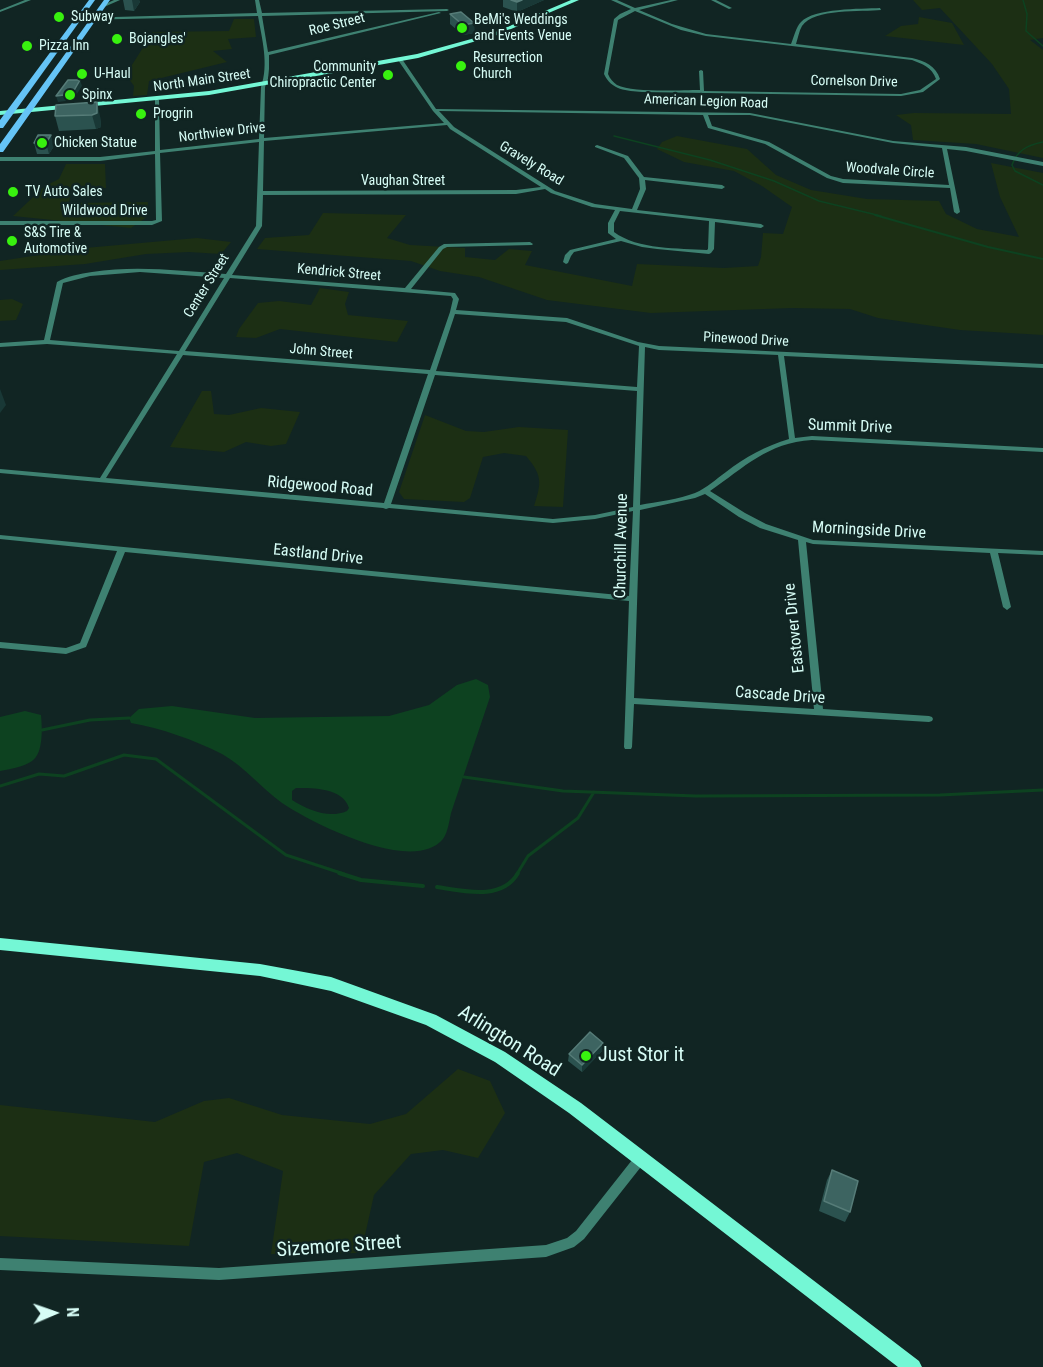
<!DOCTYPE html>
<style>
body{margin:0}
#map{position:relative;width:1043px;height:1367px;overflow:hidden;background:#112523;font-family:"Roboto Condensed",sans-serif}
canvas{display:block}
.north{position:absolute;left:24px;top:1283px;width:60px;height:60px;-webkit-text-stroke:4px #112523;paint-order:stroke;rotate:88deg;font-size:16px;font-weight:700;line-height:24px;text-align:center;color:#d7fdf6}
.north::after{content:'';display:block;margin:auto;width:21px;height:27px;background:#d7fdf6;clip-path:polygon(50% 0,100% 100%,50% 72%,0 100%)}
</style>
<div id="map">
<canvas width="1043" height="1367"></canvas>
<div class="north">N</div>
</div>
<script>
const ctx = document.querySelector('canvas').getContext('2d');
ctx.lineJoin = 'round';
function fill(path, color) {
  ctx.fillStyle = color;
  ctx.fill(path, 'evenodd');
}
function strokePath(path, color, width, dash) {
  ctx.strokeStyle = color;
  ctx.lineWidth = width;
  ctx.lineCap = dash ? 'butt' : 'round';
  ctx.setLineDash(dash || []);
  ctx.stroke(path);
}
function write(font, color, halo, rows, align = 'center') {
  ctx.font = font + ' "Roboto Condensed",sans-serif';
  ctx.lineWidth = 5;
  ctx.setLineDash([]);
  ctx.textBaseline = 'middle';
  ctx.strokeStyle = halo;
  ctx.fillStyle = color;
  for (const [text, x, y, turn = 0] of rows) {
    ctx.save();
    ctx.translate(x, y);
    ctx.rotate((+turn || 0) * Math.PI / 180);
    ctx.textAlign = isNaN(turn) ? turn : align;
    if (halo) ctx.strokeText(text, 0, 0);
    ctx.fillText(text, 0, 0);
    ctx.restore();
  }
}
const green = new Path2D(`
 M913,0H1043V38L1030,40L1043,50V158L976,144L913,140L911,125L896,115L914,113L1011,114L1009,89L992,64L940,8L922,10Z
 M919,17L952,23L964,45L885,36L901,26L918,24Z
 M234,19H254L256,37L228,39L232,49L213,51L227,62L149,81L147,95L133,96L134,86L129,79L130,68L153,32L229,31Z
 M677,136L747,149L776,175L811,190L867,199L939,201L946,214L977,229L1019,237L1000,197L991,163L1043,173V335L960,330L878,318L850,309L792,308L651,313L547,300L479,277L440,271L411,261L257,249L265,238L309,235L323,213L406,215L387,238L410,245L465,248V257L495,260L509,249L532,251L525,265L632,286L637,264L724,268L758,266L761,257L763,233L783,234L792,207L762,186L734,171L684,162L657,149L662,142Z
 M66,164H105L106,188L71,190L69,203L148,202L147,217L131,228L13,216L45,186L59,179Z
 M197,238L231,242L221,254L189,252L146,254L85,264L0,270V261L85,248Z
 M320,288L349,292L345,304L348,315L408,321L397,342L280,329L256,338L236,337L239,329L258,303L279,301L311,305Z
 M12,299L23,304L16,320L0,321V300Z
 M202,391H211L214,414L229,415L261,408L300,412L286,444L271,446L246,442L224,452L170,447Z
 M425,415L466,431L484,432L519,427L568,430L563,507L534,506C542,482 542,475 526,456L504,453L483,457L470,498L464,502L404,499L399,492Z
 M458,1069L490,1081L505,1113L478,1158L443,1150L411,1154L374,1195L361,1253L271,1254L283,1171L237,1153L204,1162L189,1246L0,1236V1105L155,1122L204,1101L229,1098L282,1115L370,1124L406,1114Z`);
const water = new Path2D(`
 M476,679L488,685L490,697L451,813C449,822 448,832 443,839C413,875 312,823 282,803C261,788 245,767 222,754C194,740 161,728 131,723L129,718L139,709L172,706L255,718L389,716L429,705L457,685ZM296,788C314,788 343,788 349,808L347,811C329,819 308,810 292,800V791Z
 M25,711L41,715C42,727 44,753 32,761C24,767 10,769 0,771V717Z`);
const streamFar3 = new Path2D(`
 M1023,0L1027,14L1026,31L1043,46
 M614,136L710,160L774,181L819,201L881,216
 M1043,142C1028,145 1017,150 1012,165L1015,171L1043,185`);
const streamFar2 = new Path2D(`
 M875,215L988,247L1043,259`);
const streamFar1 = new Path2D(`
 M42,730L90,720L129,718
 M464,777L563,791L696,796L940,795L1043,790
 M0,786L39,774L64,776L124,755L156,759L286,855L344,874
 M517,874L528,856L578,818L594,792`);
const stream = new Path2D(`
 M339,873L361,880L423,886
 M437,887C464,891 502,901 518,873`);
const street = new Path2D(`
 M25,0H31L0,12V10Z
 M114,0H120L104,7L101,6Z
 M255,0H259L262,13L447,9L449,10L447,11L262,16L268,52L439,12L441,13L269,55V69L268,79L265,87L264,138L444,123L433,111L398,60L400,59H402L436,109L750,113L893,141L966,147L1043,162V166L966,151L947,149L960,212L957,214L954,212L950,188L843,183L827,178L765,144L708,128L703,115L439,111L454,127L555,191L595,204L632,209L640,189L639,178L624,158L595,147V146L597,145L628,156L644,177L722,185L725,187L722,189L645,180L646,189L637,210L761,224L764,226L761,228L715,222L714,249L711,253L709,254L657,249L642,247L621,241L574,252L571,256L568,263L566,264L563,262L565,255L570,250L616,239L608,233V223L615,210L592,207L551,193L545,189L516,194L263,195L262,226L232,275L405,288L439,247L444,244L530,242L533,244L532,245L447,247L443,249L411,289L455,293L459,299L456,310L567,318L638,342L659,346L1043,364V368L784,356L795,438L812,436L1043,448V452L812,440C767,443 745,467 710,491L745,513L766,524L813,540L1043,551V555L998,553L1011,607L1007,610L1003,607L990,553L813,544L806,542L823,709L929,716L932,717L933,719L932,721L929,722L634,704L632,747L631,749H625L624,747L629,601L125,552L86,647L66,654L0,648V642L66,648L80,643L117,551L0,539V535L629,596L633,511L595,519L553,523L389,508L386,509L383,508L0,473V469L100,478L177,354L47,344L0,347V343L44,340L57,282C67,276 80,274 92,272C137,265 181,271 226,274L256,226L259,142L160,153L162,221L152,225H0V221H152L156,220L155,154L100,161H0V157H100L155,151V100L157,99L159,100L160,150L259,139L261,87C269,64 262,39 258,16L79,20L77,19L79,18L257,13ZM708,115H750L893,143L942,148L949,185L843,179L831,176L769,142L712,126ZM447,125L450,129L541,187L516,190L263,191L264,141ZM620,211L709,221L708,249L707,250C679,248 638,250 614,232V223ZM140,272L224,278L179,351L50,340L63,283L90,276ZM230,278L451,296L453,299L450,312L430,370L185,351ZM455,314L566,322L639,346L637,387L436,371ZM645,347L659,350L778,355L789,439C766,446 745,457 726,472C716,479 707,488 695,493C680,499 656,502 640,505ZM183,355L428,374L384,503L106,478ZM435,375L637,391L633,507L595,515L553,519L391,504ZM705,494L739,517L760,528L798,540L814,709L634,698L640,510L695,498Z
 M611,0H617L635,8L671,0H678L639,10L672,24L706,34L791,44C794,37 796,27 801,22C814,8 861,9 880,8L881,10C862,12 814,8 802,26C799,31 798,38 796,44L912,58C925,61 936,66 940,79L923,92L901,96L642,92C627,91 611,90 604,74L614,19L620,14L631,9ZM635,11L681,30L706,36L912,60C922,64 932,67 936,79L920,90L901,94L704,91L703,71L701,70L699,71L700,90C680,90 633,93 617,85C613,82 610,79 608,74L618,20Z
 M711,0H716L732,8L729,9Z
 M640,1154L644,1155L646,1159L644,1163L584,1239L574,1247L546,1257L219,1280L0,1270V1258L219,1268L546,1245L567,1238L576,1231L636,1155Z`);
const secondary = new Path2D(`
 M571,0H579L497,35L418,58L209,95L0,115V111L209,91L417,54L493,33Z
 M0,938L260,964L331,977L436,1015L505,1052L581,1103L919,1361L922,1367H898L569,1113L495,1062L426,1025L331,991L260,976L0,950Z`);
const primary = new Path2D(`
 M89,0H95L3,128H0V120Z
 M104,0H110L3,152H0V144Z`);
const wall = new Path2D(`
 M123,0H139L140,2L134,11L125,10Z
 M503,0H544L517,12L503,7Z
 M450,14L475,33L463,35L450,24Z
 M56,105L100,116L101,127L96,129L59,131L55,116Z
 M38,135L54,146L49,154H37L34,143Z
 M603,1050L582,1072L568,1061L569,1054Z
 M832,1170L850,1212L845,1222L819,1211L827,1180Z`);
const shadedWall = new Path2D(`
 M132,0H139L140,2L134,11Z
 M522,0H544L517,12V2Z
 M474,23L475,33L463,35V25Z
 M80,80L82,86L73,100L58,102L56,96Z
 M97,102L100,116L101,127L96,129L92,115Z
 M51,135L54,146L49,154L46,143Z
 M0,389L6,405L0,413Z
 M603,1043V1050L582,1072V1065Z`);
const building = new Path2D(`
 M511,0H522L517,2Z
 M461,12L474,23L463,25L450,14Z
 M68,80H80L72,94L56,96Z
 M97,102V113L92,115L55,116L56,105Z
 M38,135H51L46,143H34Z
 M590,1032L603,1043L582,1065L569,1054Z
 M832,1170L858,1181L850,1212L824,1201Z`);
const markers = [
 [59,17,6,"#38f10f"],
 [462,28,6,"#38f10f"],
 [117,39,6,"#38f10f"],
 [27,46,6,"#38f10f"],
 [461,66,6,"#38f10f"],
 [82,74,6,"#38f10f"],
 [388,75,6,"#38f10f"],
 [70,95,6,"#38f10f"],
 [141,114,6,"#38f10f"],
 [42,143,6,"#38f10f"],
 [13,192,6,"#38f10f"],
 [12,241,6,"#38f10f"],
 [586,1056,6,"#38f10f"]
];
const farPoinames = [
 ["Subway",71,17],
 ["BeMi's Weddings",474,20],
 ["and Events Venue",474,36],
 ["Bojangles'",129,39],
 ["Pizza Inn",39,46],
 ["Resurrection",473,58],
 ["Church",473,74],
 ["Community",376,67,"right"],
 ["Chiropractic Center",376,83,"right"],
 ["U-Haul",94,74],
 ["Spinx",82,95],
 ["Progrin",153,114],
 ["Chicken Statue",54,143],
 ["TV Auto Sales",25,192],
 ["S&S Tire &",24,233],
 ["Automotive",24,249]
];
const farStreetnames = [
 ["Roe Street",337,25,-14],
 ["North Main Street",202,81,-8],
 ["Cornelson Drive",854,82,1],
 ["American Legion Road",706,102,2],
 ["Northview Drive",222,133,-7],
 ["Gravely Road",531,164,31],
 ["Woodvale Circle",890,171,4],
 ["Vaughan Street",403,181],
 ["Wildwood Drive",105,211],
 ["Kendrick Street",339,273,5],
 ["Center Street",207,286,-58],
 ["Pinewood Drive",746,340,3],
 ["John Street",321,352,5]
];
const streetNames = [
 ["Summit Drive",850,427,2],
 ["Ridgewood Road",320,487,5],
 ["Morningside Drive",869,531,3],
 ["Churchill Avenue",622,546,-89],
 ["Eastland Drive",318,555,6],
 ["Eastover Drive",795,628,-96],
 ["Cascade Drive",780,696,4]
];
const nearStreetnames = [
 ["Arlington Road",509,1042,32],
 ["Sizemore Street",339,1247,-4]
];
const nearPoinames = [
 ["Just Stor it",598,1056]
];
fill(green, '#1c2f14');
fill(water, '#0d4220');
strokePath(streamFar3, '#0d4220', 1.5);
strokePath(streamFar2, '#0d4220', 2);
strokePath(streamFar1, '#0d4220', 3);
strokePath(stream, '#0d4220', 4);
fill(street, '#3e8171');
fill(secondary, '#74f7d5');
fill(primary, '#65c4f6');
fill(wall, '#2b524f');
fill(shadedWall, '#193836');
fill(building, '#3d6461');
strokePath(building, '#567c78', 1.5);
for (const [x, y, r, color] of markers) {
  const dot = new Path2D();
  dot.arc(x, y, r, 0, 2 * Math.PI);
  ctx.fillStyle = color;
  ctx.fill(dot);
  strokePath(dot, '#112523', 2);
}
write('14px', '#d7fdf6', '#112523', farPoinames, 'left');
write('14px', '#d7fdf6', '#112523', farStreetnames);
write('16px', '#d7fdf6', '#112523', streetNames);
write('20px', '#d7fdf6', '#112523', nearStreetnames);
write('20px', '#d7fdf6', '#112523', nearPoinames, 'left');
</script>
